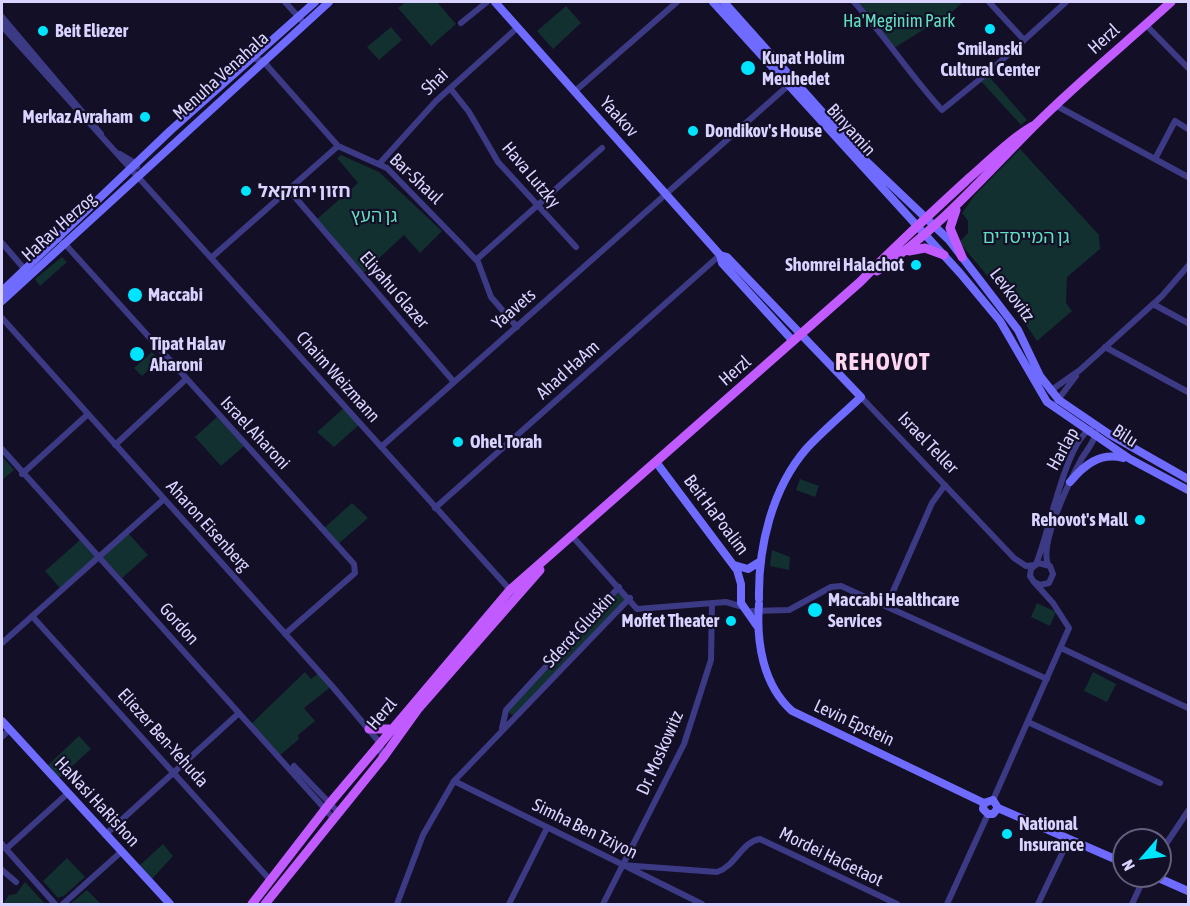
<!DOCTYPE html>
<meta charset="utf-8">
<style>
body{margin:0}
#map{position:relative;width:1190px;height:906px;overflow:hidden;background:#130f26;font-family:"Asap Condensed",sans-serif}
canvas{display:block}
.frame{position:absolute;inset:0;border:3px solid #d9d4ff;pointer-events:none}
.north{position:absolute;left:1112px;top:828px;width:60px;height:60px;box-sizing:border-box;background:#130f26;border:2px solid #625e7d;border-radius:50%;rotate:242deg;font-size:16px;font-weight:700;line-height:24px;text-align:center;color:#d9d4ff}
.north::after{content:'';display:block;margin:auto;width:21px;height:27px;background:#00e5ff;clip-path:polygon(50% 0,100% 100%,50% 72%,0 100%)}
</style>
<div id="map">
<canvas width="1190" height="906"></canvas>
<div class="frame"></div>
<div class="north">N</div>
</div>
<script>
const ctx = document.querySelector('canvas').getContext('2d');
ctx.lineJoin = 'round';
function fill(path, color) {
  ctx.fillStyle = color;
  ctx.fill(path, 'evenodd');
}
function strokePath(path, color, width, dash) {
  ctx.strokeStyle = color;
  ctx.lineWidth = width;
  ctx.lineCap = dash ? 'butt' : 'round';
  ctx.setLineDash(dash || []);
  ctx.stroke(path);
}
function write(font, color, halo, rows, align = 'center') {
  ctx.font = font + ' "Asap Condensed","Noto Sans Hebrew",sans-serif';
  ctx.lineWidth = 4.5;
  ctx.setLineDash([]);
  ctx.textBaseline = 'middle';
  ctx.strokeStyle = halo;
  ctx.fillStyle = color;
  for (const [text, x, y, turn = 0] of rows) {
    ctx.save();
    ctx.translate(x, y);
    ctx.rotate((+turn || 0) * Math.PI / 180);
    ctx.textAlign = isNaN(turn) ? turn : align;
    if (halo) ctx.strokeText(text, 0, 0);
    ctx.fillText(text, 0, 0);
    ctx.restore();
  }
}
const green = new Path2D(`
 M406,2H437L456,24L431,46L398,8Z
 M855,2H963L952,12L894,48Z
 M566,6L581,23L553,49L537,31Z
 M391,27L402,40L379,60L367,47Z
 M986,73L1027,120L1021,125L979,79Z
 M1020,149L1099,235L1100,249L1067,277L1066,303L1072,311L1037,341L1016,310L959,242L968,233V221L962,213L974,196Z
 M341,155L379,172L442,231L420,253L404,235L363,273L317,219L358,183L337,158Z
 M62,257L67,262L40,286L35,279Z
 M152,352L159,360L142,376L134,368Z
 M345,407L360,424L334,447L317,432Z
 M217,417L244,446L221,466L195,437Z
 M2,456L14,470L2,480Z
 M800,479L819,486L815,497L796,490Z
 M352,503L368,518L337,545L323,529Z
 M128,533L148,555L122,578L102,556Z
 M80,540L95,557L60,588L45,571Z
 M772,550L790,557L789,570L770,566Z
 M620,589L628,597L516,718L507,711Z
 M1037,603L1056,612L1050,626L1031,617Z
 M305,672L311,679L320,672L332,686L304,708L315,721L298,735L299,739L278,757L250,725Z
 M1093,672L1116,684L1107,702L1084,691Z
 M79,736L91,749L58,779L46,767Z
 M163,844L173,856L152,879L139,866Z
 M67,858L85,877L65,895L58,898L43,881Z
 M25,882L45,904H3L9,895L16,894Z
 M87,890L101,904H70Z`);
const street = new Path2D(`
 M285,2L304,23
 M854,2C886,37 910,75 942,110L990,71L1066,2
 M989,2L1024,40
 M2,17L101,134
 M461,23L487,2
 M1146,25L1188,68
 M2,26L512,592
 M252,58L263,61L338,146L387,168L462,245L478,262L491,297L517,327
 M450,88L469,112L498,162L576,247
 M574,92L677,2
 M1055,105L1188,177
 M120,154L137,164V167
 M1155,159L1175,121L1188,129
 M380,163L436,101L517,28
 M288,189L454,382
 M2,243L27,272
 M62,243L65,244L354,564L355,573L285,634
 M211,258L338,146
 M476,260L602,148
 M1153,304L1188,323
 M2,318L332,686L380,743L382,758
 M1105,347L1188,392
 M1050,391L1080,370L1162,296L1188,266
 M861,397L1014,558L1026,566L1034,565
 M1057,401L1076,376
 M115,445L185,380
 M381,447L791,83
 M2,449L334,819
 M22,474L87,415
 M435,508L720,255
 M572,536L637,609L726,602L743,607
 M1036,564C1048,537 1066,440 1091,429
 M1048,565C1039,543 1071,478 1082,458C1087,450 1094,442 1096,433
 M887,605L932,503L945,485
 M752,611L789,610L831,587L841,586L1047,679
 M32,616L271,881
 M2,643L164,499
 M1061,648L1188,708
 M1028,722L1160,783
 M502,728L506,710L619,587
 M2,737L9,730
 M294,766L339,813
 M454,781L702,904
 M993,800L1069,628L1053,603L1034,582L1030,576L1031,569L1038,563L1050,566L1053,574L1049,583L1040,585L1034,582
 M105,835L239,713
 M2,844L6,849L67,794
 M6,849L55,904
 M1160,853L1188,811
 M622,865L717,872C736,866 741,842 760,839L897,904
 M2,870L16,882
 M63,904L121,852
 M397,904L423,835L454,781L630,598
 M509,904L547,828
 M603,904L684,744L711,660L712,603
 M947,904L988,814
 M1038,904L1068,841
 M1132,904L1145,876`);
const secondary = new Path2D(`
 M495,2L720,255L727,257L861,397C843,414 824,430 807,448C772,488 758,547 759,599
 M713,2L960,273L1000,321L1047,402L1130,459L1188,490
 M724,2L866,161L949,240L1018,330L1040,376L1059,400L1109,434L1188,479
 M720,255L722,263L793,341
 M2,291L171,130L315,2
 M2,301L329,2
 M656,462L737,570L741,584V603L757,626
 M1070,482C1084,465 1100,452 1123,458
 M734,565L748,569L761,561
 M759,604C756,642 763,685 792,711L984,803
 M2,721L170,904
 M984,803L983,809L988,814H993L998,808
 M984,803L993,800L998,808
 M998,808L1124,863
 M1154,876L1188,891`);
const primary = new Path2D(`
 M956,210L950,228L962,257
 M909,251L925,248L944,255
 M877,271C938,230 984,176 1035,125C1078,82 1126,43 1171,2
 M369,729H391
 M252,904L330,803L510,590L860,282C895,246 931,213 968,179C989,161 1009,140 1033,126
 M265,904L382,759L418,709L540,570`);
const markers = [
 [990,29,6,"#00e5ff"],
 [43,31,6,"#00e5ff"],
 [748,68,8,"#00e5ff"],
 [145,117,6,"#00e5ff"],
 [693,131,6,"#00e5ff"],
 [246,191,6,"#00e5ff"],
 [916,265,6,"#00e5ff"],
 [135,295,8,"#00e5ff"],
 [137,354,8,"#00e5ff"],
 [458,442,6,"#00e5ff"],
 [1140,520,6,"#00e5ff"],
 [815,610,8,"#00e5ff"],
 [731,621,6,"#00e5ff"],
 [1007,834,6,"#00e5ff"]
];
const parkNames = [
 ["Ha'Meginim Park",899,21],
 ["גן העץ",374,216],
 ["גן המייסדים",1026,237]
];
const poiNames = [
 ["Beit Eliezer",55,31],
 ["Smilanski",990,49,"center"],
 ["Cultural Center",990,70,"center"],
 ["Kupat Holim",762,58],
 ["Meuhedet",762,79],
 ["Merkaz Avraham",133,117,"right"],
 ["Dondikov's House",705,131],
 ["חזון יחזקאל",258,191],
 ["Shomrei Halachot",904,265,"right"],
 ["Maccabi",148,295],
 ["Tipat Halav",150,344],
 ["Aharoni",150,365],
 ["Ohel Torah",470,442],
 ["Rehovot's Mall",1128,520,"right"],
 ["Maccabi Healthcare",828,600],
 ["Services",828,621],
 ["Moffet Theater",719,621,"right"],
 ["National",1019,824],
 ["Insurance",1019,845]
];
const streetNames = [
 ["Herzl",1104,39,-42],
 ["Menuha Venahala",221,76,-42],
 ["Shai",435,82,-44],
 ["Yaakov",619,117,48],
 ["Binyamin",851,130,48],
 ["Hava Lutzky",531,175,50],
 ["Bar-Shaul",416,179,43],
 ["HaRav Herzog",59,227,-42],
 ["Eliyahu Glazer",394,290,49],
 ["Levkovitz",1012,295,53],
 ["Yaavets",514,309,-41],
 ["Ahad HaAm",568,370,-42],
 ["Herzl",735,371,-41],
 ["Chaim Weizmann",338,377,48],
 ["Israel Aharoni",255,433,47],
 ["Bilu",1125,436,33],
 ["Israel Teller",928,443,46],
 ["Harlap",1063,449,-61],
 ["Beit HaPoalim",716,515,53],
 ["Aharon Eisenberg",208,526,48],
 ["Gordon",179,624,48],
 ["Sderot Gluskin",579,630,-47],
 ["Herzl",382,714,-50],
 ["Levin Epstein",854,723,25],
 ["Eliezer Ben-Yehuda",163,738,48],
 ["Dr. Moskowitz",660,753,-66],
 ["HaNasi HaRishon",97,802,47],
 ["Simha Ben Tziyon",585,829,26],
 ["Mordei HaGetaot",831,857,26]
];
const districtNames = [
 ["REHOVOT",883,362]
];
fill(green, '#12302f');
strokePath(street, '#3d3a85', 6);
strokePath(secondary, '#6f6bff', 8);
strokePath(primary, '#c25bff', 9);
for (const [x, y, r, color] of markers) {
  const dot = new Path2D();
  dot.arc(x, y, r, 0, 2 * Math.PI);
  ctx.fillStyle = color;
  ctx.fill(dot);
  strokePath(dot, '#130f26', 2);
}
write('18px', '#5fe0c0', '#130f26', parkNames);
write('bold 18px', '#d9d4ff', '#130f26', poiNames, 'left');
write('18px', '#d9d4ff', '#130f26', streetNames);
ctx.letterSpacing = '1.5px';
write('bold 24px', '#ffd6f0', '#130f26', districtNames);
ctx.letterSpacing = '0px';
</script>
